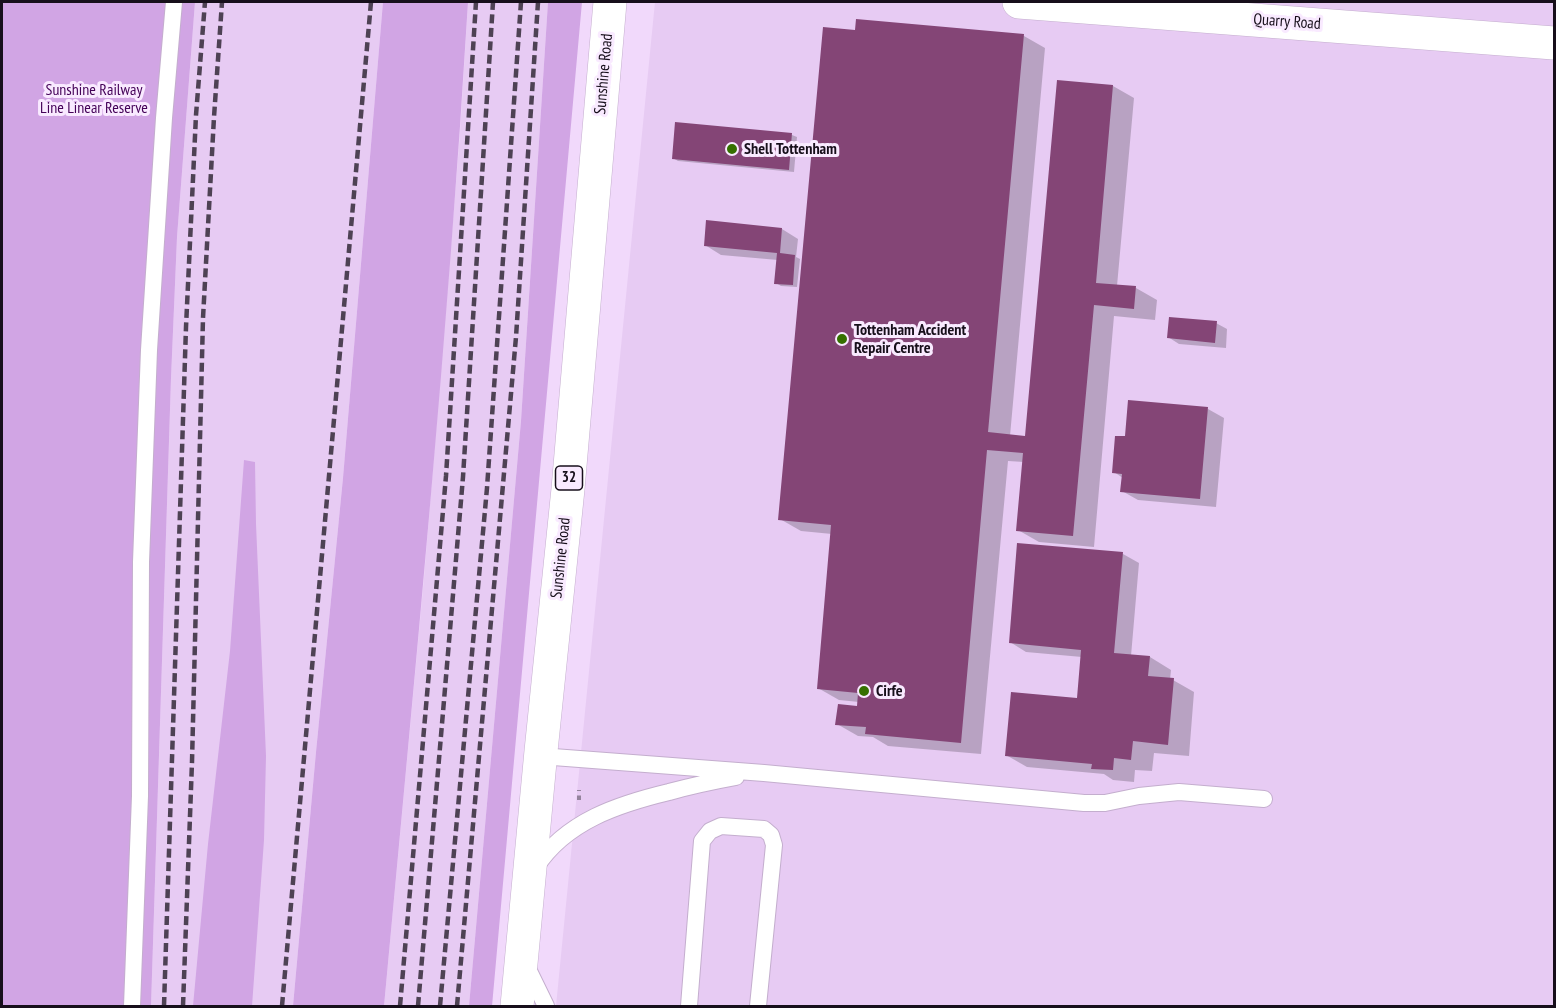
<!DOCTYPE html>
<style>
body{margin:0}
#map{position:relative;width:1556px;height:1008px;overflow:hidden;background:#f1d9fb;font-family:"PT Sans Narrow",sans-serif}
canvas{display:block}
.frame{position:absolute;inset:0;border:3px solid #170f1b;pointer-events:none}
</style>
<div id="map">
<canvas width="1556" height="1008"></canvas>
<div class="frame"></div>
</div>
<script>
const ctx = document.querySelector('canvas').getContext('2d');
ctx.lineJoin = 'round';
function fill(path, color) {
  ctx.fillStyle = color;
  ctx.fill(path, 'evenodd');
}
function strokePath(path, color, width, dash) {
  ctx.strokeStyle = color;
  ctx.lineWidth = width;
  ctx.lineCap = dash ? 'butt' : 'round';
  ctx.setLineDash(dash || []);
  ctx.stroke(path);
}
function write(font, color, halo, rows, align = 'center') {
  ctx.font = font + ' "PT Sans Narrow",sans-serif';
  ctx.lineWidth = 6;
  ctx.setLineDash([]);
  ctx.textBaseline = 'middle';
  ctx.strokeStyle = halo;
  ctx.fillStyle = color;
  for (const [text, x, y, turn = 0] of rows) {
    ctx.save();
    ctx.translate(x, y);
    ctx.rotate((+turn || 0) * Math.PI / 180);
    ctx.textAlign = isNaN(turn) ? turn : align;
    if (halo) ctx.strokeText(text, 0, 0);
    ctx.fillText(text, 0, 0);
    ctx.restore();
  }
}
const built = new Path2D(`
 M195,2H383L343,478L316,752L293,1006H151L171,378L177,237Z
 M468,2H548L521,421L469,1006H384L424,578L460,133Z
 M655,2H1554V1006H556Z`);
const green = new Path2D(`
 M2,2H195L177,237L171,378L151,1006H2Z
 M383,2H468C448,337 415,672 384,1006H293L316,752L343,478Z
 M548,2H582L492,1006H469L521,421Z
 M244,460L255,462L256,524L266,756L264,840L252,1006H193L208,844L230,651Z`);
const shadow = new Path2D(`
 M858,21L1024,36L1045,48L1010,436L1026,437L1059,81L1113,86L1134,98L1117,286L1136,288L1157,300L1155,320L1114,316L1094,547L1039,542L1018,530L1024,462L1008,461L981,754L888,746L873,737L858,736L837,724L858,707L859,702L839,700L818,688L832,534L801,531L780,519Z
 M792,135L797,137L794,172L678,161L673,158Z
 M782,229L798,239L796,257L800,259L797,287L781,286L776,283L778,260L721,255L705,245Z
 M1216,323L1227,329L1226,348L1179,344L1168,337Z
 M1208,409L1224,418L1216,507L1138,500L1122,491L1123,478L1114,472Z
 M1019,544L1123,554L1139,563L1131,656L1150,657L1171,670L1170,680H1173L1194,692L1189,756L1154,753L1152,771L1135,770L1134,782L1113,780L1104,774L1027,767L1006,755L1078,700L1082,657L1026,652L1010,642Z`);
const building = new Path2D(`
 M856,19L1024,34L988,432L1025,436L1057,80L1113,85L1096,283L1136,286L1134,309L1094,305L1073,536L1016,531L1023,453L987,450L961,743L865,734L866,727L835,725L838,704L857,706L858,693L817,689L831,525L778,520L823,27L855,30Z
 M675,122L792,133L789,170L672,159Z
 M706,220L782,228L780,253L795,255L793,285L774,284L777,253L704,246Z
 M1169,317L1217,321L1215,343L1167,338Z
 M1128,400L1208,407L1200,499L1120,492L1122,474L1112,473L1115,436H1125Z
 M1017,543L1123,552L1114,653L1150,656L1148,676L1174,678L1168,745L1133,741L1131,760L1114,758L1113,770L1091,769L1092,764L1005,756L1011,692L1077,698L1081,650L1009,643Z`);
const path = new Path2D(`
 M579,800V790`);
const lane = new Path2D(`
 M540,756L764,773L1084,803H1105L1139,796L1179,792L1264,799
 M536,867C566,821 619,804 669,792C691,786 714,781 736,777
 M527,967L546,1006
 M132,1006L140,796L141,562L149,350L164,118L174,2
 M689,1006L702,841L710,831L721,826L764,829L771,835L774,845L758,1006`);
const street = new Path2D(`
 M1019,2L1554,43`);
const primary = new Path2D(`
 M517,1006L541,751L568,489L610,2`);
const rail = new Path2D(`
 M164,1006L186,327L196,115L205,2
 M183,1006L192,762L203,318L214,117L222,2
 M282,1006L371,2
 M400,1006L446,476L476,2
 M418,1006L463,477L493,2
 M440,1006L487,488L521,2
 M457,1006L516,337L538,2`);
const markers = [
 [732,149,6,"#357000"],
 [842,339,6,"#357000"],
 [864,691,6,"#357000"]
];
const shields = [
 [569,478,27]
];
const shieldNames = [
 ["32",569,478]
];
const streetNames = [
 ["Quarry Road",1287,22,4],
 ["Sunshine Road",604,74,-85],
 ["Sunshine Road",561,558,-84]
];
const parkNames = [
 ["Sunshine Railway",94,90],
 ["Line Linear Reserve",94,108]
];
const poiNames = [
 ["Shell Tottenham",744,149],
 ["Tottenham Accident",854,330],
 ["Repair Centre",854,348],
 ["Cirfe",876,691]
];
fill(built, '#e7cbf3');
fill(green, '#d1a5e4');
fill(shadow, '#0003');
fill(building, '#844576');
strokePath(lane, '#c4aece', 18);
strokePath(street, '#c4aece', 34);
strokePath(primary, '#c4aece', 34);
strokePath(path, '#94839c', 4, [4.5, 4.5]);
strokePath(lane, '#fff', 16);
strokePath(street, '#fff', 33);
strokePath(primary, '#fff', 33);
strokePath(rail, '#4e4254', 4.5, [9, 4.5]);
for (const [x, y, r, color] of markers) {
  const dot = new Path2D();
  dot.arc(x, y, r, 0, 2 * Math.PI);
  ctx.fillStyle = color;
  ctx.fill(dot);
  strokePath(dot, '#f9eaff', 2);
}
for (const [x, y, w] of shields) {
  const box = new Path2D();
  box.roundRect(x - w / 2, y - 12, w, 24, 4.5);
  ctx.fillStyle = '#f9eaff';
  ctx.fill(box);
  strokePath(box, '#170f1b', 1.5);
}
write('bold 15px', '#170f1b', null, shieldNames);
write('16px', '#170f1b', '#f9eaff', streetNames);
write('16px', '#440258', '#f9eaff', parkNames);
write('bold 16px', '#170f1b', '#f9eaff', poiNames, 'left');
</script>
